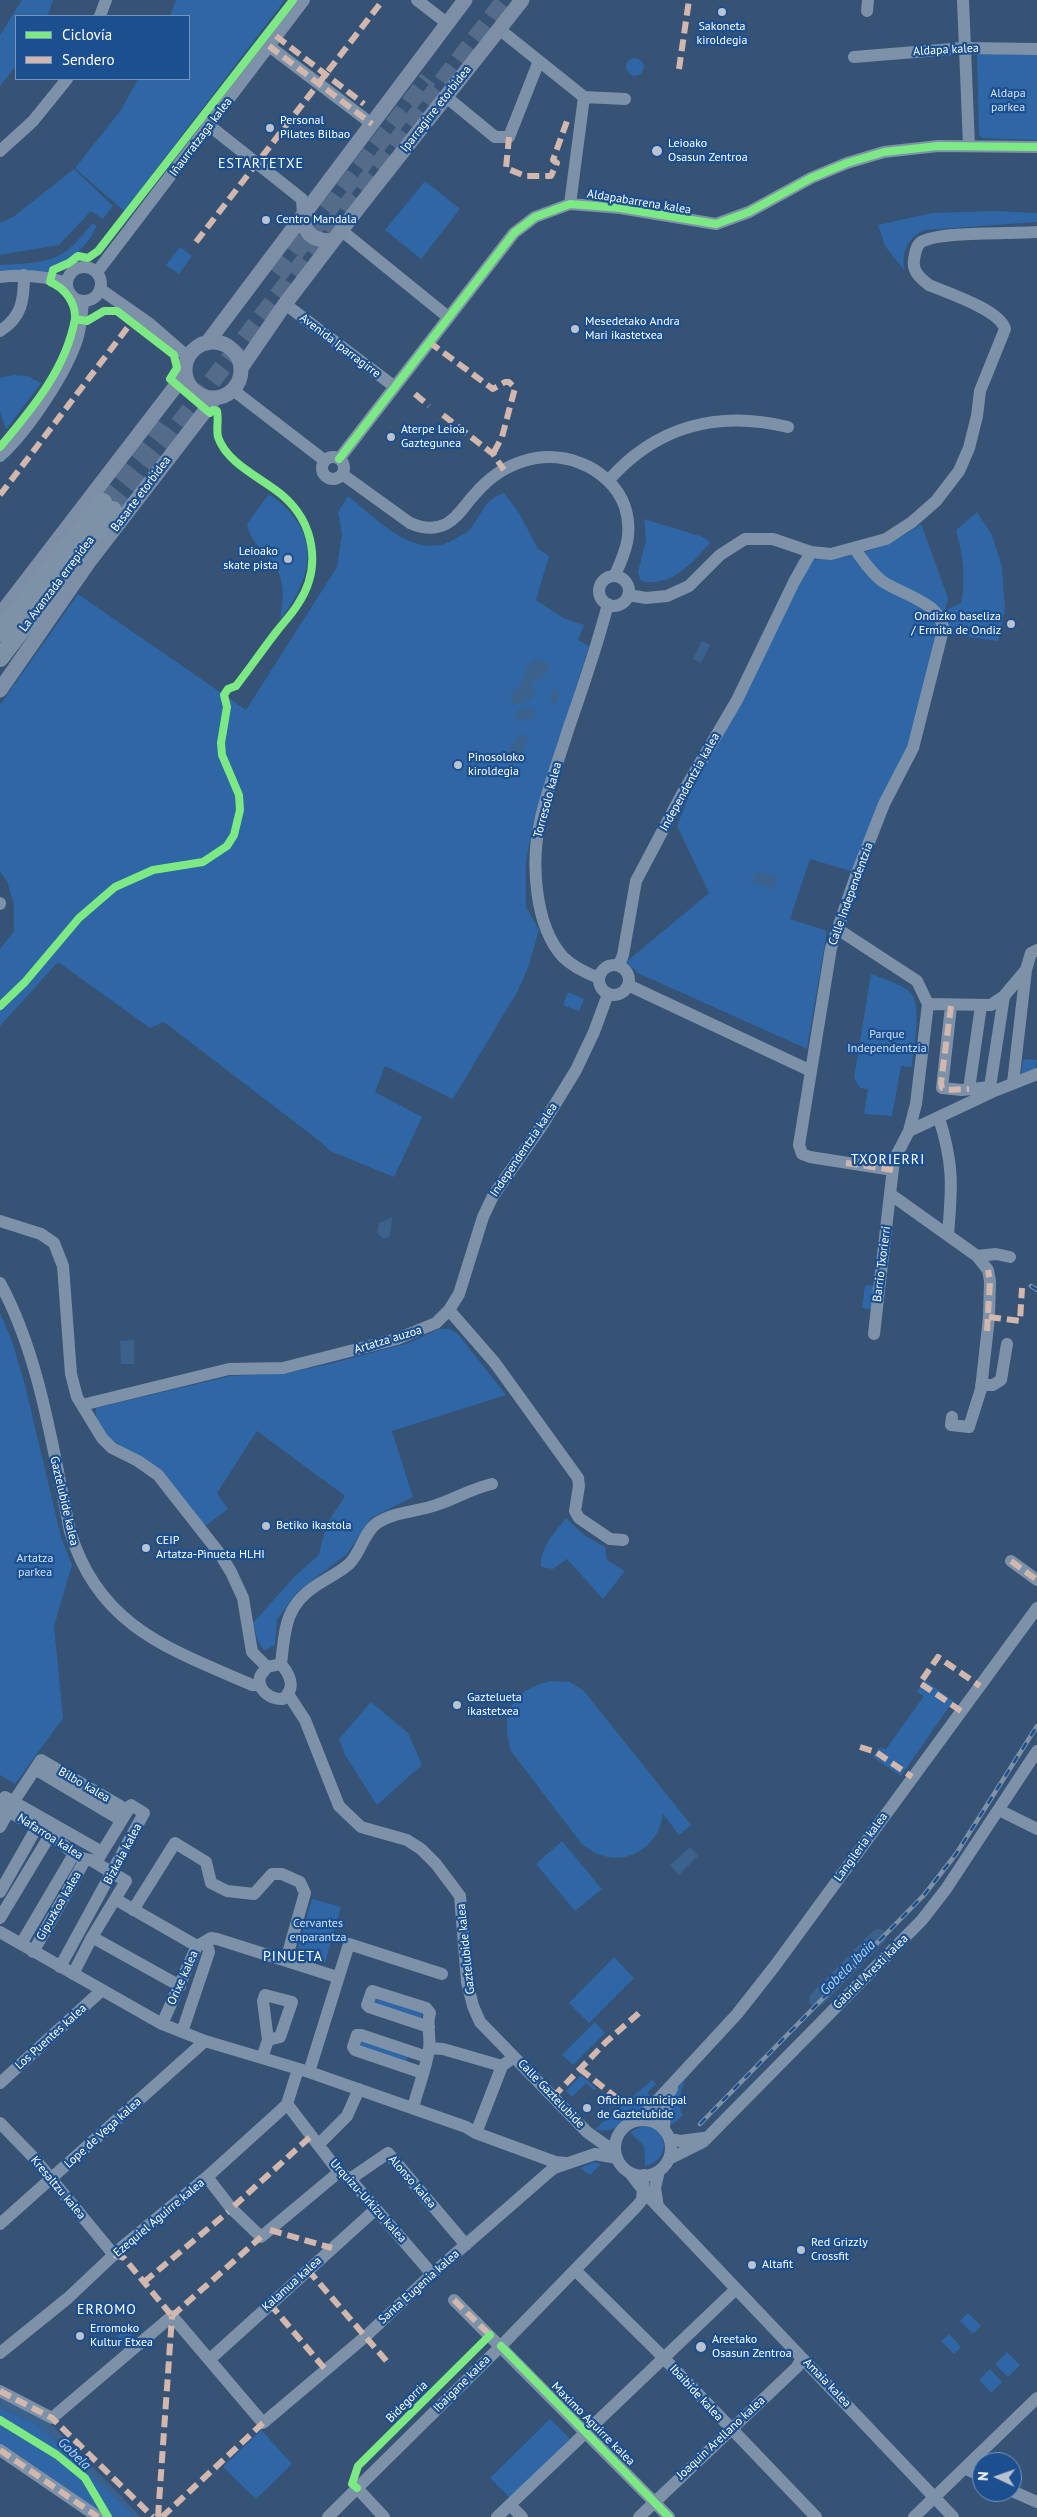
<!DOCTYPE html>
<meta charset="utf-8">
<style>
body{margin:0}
#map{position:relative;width:1037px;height:2517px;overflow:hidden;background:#365274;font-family:"PT Sans",sans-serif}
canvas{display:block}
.legend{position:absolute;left:15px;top:15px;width:175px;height:65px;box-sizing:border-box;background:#1b4f8f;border:1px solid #7695bc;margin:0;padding:6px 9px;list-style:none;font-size:15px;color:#fff}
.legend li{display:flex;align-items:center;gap:10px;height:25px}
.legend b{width:25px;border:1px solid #7695bc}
.north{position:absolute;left:972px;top:2452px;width:50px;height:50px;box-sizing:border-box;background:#1b4f8f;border:1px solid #7695bc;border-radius:50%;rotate:273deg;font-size:14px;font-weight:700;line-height:20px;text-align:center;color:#fff}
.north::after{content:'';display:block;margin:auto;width:18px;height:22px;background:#b9c2ce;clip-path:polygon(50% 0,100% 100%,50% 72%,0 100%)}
</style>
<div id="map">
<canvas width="1037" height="2517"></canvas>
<ul class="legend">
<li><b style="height:6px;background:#7ce984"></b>Ciclovía</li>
<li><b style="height:6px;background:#d1b7ad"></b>Sendero</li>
</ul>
<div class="north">N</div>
</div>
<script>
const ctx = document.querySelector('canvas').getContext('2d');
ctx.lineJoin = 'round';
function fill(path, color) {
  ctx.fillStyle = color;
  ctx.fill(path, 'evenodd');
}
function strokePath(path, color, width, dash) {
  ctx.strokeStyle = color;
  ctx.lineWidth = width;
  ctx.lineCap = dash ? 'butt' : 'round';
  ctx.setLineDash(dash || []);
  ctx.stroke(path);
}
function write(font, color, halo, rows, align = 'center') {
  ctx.font = font + ' "PT Sans",sans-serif';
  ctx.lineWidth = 4.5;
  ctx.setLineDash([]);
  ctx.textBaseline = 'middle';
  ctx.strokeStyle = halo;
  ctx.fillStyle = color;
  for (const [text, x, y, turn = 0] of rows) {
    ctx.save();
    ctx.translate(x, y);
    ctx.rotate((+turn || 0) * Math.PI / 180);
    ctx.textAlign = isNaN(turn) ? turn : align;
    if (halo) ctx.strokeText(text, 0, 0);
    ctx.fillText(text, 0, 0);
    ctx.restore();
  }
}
const green = new Path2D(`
 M22,0H53L48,16H16V66L0,86V35Z
 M176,0H285L124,211L75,168L121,110L138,79H189V16H170Z
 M977,53L1037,55V140L982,138L979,135Z
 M626 67a9 9 0 1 1 18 0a9 9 0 1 1-18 0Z
 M74,169L113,206L103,219L91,211L59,245L0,255V223L13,217Z
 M425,181L460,209L421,259L385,230Z
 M996,211L1037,213V222L925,230C908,237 900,253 905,271L885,246L878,225L932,213Z
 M92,224L97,225C89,246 70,261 51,268L50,275H0V265C21,263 46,265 65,252C75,245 84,233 92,224Z
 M180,247L192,256L179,274L166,265Z
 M13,375L27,376L41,383L6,430L0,411V378Z
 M504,493L519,513L538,549L549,556L536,600L563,618L584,625L578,640L589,646L533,824L526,862V907L539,930L528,968L517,992L453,1099L385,1066L375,1092L422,1117L394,1177L330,1151L322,1143L164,1022L150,1028L58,962L0,1026V949L14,931V905L7,881L0,872V705L78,594L246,710L337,567L342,534L338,512L348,496C376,518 416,563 455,539C460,536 467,533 471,528C483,512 484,500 504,493Z
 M269,494C321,530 316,574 280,620C283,601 286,584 275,566C266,551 250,543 247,524Z
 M977,512L992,535L1002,567L1005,609L998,641L948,634V609L961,603C966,577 963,556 956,530Z
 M644,519L703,537L710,543C692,563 671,588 641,581L638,572L646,540Z
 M921,524L948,598L926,699L857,873L810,859L790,919L827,931L807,1049L638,973L626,962L709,893L677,826L706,751L799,559C843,562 885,550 921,524Z
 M871,974C884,979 899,983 910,992C923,1003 913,1050 912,1067L901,1066L892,1116L864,1114L868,1089L860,1088L854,1078Z
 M568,992L584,999L579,1011L563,1005Z
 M1023,1059L1037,1060L1036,1070L1021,1075Z
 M865,1285L876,1286L873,1310L862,1308Z
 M0,1313L12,1341L25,1385L61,1537L72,1565L54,1626L63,1718L15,1784L0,1775Z
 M439,1329H450L458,1334L506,1395L392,1431L413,1497L371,1518L347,1554L297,1592L277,1620L275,1645L264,1651L258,1641L253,1623L295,1576L319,1555L326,1525L345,1496L257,1431L217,1493L228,1509L204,1527L129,1451C113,1441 94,1429 96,1408L230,1376L288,1373L333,1363L409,1343Z
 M566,1518L584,1535L605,1547L607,1560L625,1571L603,1599L567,1559L553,1569L541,1567C540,1547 554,1534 566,1518Z
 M925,1680L953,1701L901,1776L873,1757L879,1748L886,1749L924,1696L917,1692Z
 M551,1681L570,1682L584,1691L691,1825L679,1835L663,1814C657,1856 612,1872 581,1843L511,1751C500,1713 511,1690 551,1681Z
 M371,1702L408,1733L422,1765L377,1805L345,1755L339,1739Z
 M562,1841L602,1889L575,1911L536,1864Z
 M312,1899L341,1907L325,1963L296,1954Z
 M614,1957L634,1978L589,2023L569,2003Z
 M375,1993L424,2009L421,2020L371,2004Z
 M595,2022L605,2033L573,2065L562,2055Z
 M360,2038L409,2053L406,2063L357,2046Z
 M581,2075L597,2089L594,2090L586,2083L572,2097L566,2091Z
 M652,2080L656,2084L647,2093L652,2098C636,2112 617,2137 595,2129Z
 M685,2080C681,2091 676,2105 683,2115L672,2125C663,2110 674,2091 685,2080Z
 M642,2126C669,2126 672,2161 645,2166L644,2146L630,2132Z
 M594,2162L601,2164L590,2175L580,2168Z
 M968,2313L981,2326L973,2334L960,2321Z
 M128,2328L133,2334L123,2343L117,2336Z
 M949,2334L961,2347L954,2354L941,2341Z
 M1007,2352L1020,2365L1008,2377L995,2364Z
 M990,2369L1002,2382L991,2393L979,2380Z
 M0,2408L38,2425L136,2517H107L16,2453L0,2445Z
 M550,2419L570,2439L510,2498L490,2478Z
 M261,2430L292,2464L256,2499L223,2467Z`);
const water = new Path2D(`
 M702,641L710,645L701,663L693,659Z
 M535,659L548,663L549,668L540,680L533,683L532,688L538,691L527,702L513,705L510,697L514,689L521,685L526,668Z
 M553,689L560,691L556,704L549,701Z
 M529,708L537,713L532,719L517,721L514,715L518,709Z
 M520,733L529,738L522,750L524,757L512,762L507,753Z
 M756,871L777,877L774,889L752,882Z
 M392,1217L390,1236L384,1239L377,1233L379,1223Z
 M134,1340V1364H121L120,1341Z
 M690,1847L698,1856L679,1875L670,1865Z
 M0,2398L47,2420L141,2517H136L38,2425L0,2408Z`);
const river = new Path2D(`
 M817,1999L878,1937`);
const highwayTunnel = new Path2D(`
 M278,275L428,79
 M103,502L164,425
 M113,510L505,0`);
const minor = new Path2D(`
 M417,0L448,24
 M963,0L969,146
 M867,11L868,0
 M100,16L106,0
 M499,29L584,97L625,99
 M269,46L372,124
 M854,57L964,48L1037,49
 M450,100L495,137H509L539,61
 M206,123L302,199L303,215
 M0,151L33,121L67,79
 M570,204L584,97
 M342,231L448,317
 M67 284a17 17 0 1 1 34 0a17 17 0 1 1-34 0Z
 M97,272L304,0
 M0,277C23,274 45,276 67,283
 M100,289L150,324L188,357
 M285,304L395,387
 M0,331C22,317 24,300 24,275
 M233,390L324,460
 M0,456C27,432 68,371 78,336C81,325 82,313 83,302
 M322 468a11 11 0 1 1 22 0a11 11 0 1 1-22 0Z
 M339,459L514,233L535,217L570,204L620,208L716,224L749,212L811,178L847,163L884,152L938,146L1037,147
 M342,474L410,523C421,528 434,530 446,524C458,518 466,503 475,494C501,463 542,448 580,463C599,470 618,486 625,507C633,533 626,551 615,575
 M608,481C656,426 718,410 788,427
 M854,548C863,560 870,572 882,581C900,594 943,603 943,630L913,748L884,804L857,873L831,948L799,1145L802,1154L810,1157L893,1170
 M599 591a15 15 0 1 1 30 0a15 15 0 1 1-30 0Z
 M628,595L646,598L667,596L689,586L720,555L745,539H773L811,552L831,554L886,539L912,522L936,501L959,471L969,448L977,416L980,391L1005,329C1000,310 948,293 929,285C920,278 912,271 914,260C915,253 916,246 921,242C939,231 1012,234 1037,232
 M0,903V904
 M839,930L917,981L928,1004L916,1104L909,1131L894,1160L890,1194L977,1256L988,1270L990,1281L989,1317L981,1389L969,1427L951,1425L952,1417
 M599 980a15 15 0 1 1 30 0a15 15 0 1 1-30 0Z
 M619,965L623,955L636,881L682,794L737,700L794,582L811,552
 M599,978C586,973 573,967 563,957C534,925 531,861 540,822C547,790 559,759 569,727C583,687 597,646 608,604
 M628,985L811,1071
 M928,1004L991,1005L1004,996L1026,970
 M951,1006L942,1088L962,1090L990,1087
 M1013,1083L1026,970L1031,953L1037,950
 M969,1089L981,1006
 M992,1092L990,1087L1004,996
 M939,1118C954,1165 952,1187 948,1235
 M909,1131L992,1092L1037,1074
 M0,1221L41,1234L54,1243L63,1266L71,1374L77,1397L102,1438L112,1448L138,1461L158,1475L220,1554L231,1572L243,1598L252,1652L267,1667
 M977,1256L996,1254L1010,1257
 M0,1283C40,1356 53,1451 70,1531C98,1626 169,1649 252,1685H260
 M449,1310L495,1363L578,1478L579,1486L575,1511L579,1518L610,1539L623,1540
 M874,1334L890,1194
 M981,1385H993L1001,1380L1007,1344
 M82,1405L229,1369L283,1368L397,1339L436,1323L449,1310L459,1294L483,1217L493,1196L543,1124L576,1070L594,1032L608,994
 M1011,1561L1037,1580
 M281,1664C285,1629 285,1605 317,1585C328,1578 340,1572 349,1564C361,1553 363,1533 377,1523C395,1511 419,1512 439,1504C457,1498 473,1488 492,1484
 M281,1664C291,1676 296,1688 283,1699C271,1700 257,1690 260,1677C261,1674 265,1670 267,1667Z
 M288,1694L305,1720L339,1806L361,1827L407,1840L421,1849L436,1864L460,1896L467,1982L473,2006L480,2022L587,2132L615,2152
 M35,1769L121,1820
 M999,1810L1037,1829
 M0,1827L14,1801L41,1760L127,1810
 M0,1892L37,1827
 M115,1899L197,1946
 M133,1910L175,1843L206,1862L211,1883L227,1891L254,1894L272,1874H282L300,1882L305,1893L286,1960
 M0,1918L50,1835
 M0,1932L162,2024L205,2041L309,2072L466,2127L476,2133
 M92,1937L180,1986
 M206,1941L211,1938L217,1939L337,1977
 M21,1944L74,1854
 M33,1952L85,1860
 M60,1967L144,1813L131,1805L98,1859
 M73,1974L92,1937L126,1881L91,1860C74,1859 63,1842 49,1834C33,1824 16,1816 0,1807L5,1797L102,1852
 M162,2024L197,1946L206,1941L209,1952L182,2032
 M429,2048L443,2049L502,2066
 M514,2057L502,2066L476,2133L555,2162L566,2163
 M262,2058L268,2040L263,2001L265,1995L292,2002L280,2037L268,2040
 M309,2072L349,1944L442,1974
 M423,2073L355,2050L353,2047L357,2035H361L427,2057
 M0,2083L101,1991
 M287,2104L339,2172L350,2179L432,2274
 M413,2108C418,2088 426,2069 429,2049C431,2037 426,2024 430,2013L426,2008L372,1991L367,2005L369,2007L429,2027
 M639,2120L737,2014L774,1967L1037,1608
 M615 2148a28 28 0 1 1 56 0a28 28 0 1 1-56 0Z
 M0,2123L35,2159L114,2255
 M664,2129L666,2100L672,2088
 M670,2139L680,2141L703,2138
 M318,2145L347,2116L359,2089
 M669,2159L703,2142L922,1920L946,1889L1037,1751
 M630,2173L647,2195L953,2517
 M207,2177L231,2208L261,2237L339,2172
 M350,2179L388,2153L466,2245
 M658,2207L655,2188L659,2171
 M0,2224L205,2041
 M575,2270L658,2352L816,2517
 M454,2300L669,2517
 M0,2353L68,2298L121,2248L207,2177L281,2110L287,2104L298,2069
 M209,2360L376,2209
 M0,2391L52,2418L172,2316L263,2423L366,2336L432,2274L549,2172L554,2168L595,2154L617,2158
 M0,2450L98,2517
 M966,2469L982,2476
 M357,2488L384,2517
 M1012,2491L1037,2502
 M510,2505L522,2517
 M328,2517L501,2346L637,2206L642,2200L644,2175
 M497,2517L736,2289
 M639,2517L797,2367L802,2358
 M914,2517L1037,2398`);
const major = new Path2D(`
 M303,215C303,235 315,241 333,241
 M185 370a28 28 0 1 1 56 0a28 28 0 1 1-56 0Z
 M207,343L465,0
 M241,368L285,304L359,207L522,0
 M0,615L185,374
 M0,690L88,563L215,398`);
const highway = new Path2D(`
 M0,633L103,502
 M0,658L113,510`);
const rail = new Path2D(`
 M1031,1286L1037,1290
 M700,2124L924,1895L956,1854L1037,1726`);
const quiet = new Path2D(`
 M276,36L364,104
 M269,46L372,124
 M679,69L689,0
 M509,137L506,168L525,176H551L557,163L553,160L567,121
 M196,242L383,0
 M429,342L493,389L505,382H509L515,388L502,437L493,454
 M415,394L429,406
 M443,415L493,454L504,470
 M0,495L131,323
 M951,1006L941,1083L942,1088L946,1090L969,1089
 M846,1163L893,1170
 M989,1317L1020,1321L1022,1288
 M987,1331L990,1281L988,1270
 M1011,1561L1037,1580
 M961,1711L920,1683L938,1657L980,1686
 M860,1747L876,1752L912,1777
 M580,2069L622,2102
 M553,2097L606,2042L639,2013
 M234,2206L310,2137
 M270,2230L332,2248
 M114,2255L124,2258L172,2316
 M308,2270L389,2364
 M144,2282L228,2212
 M454,2300L492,2337
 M270,2304L325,2369
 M172,2316L261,2237
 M0,2391L52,2418L153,2517
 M0,2450L98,2517
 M158,2517L172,2316
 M162,2517L263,2423`);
const cycleway = new Path2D(`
 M75,319C76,303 65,288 50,282L53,270L69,263L78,256L88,258L98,251L293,0
 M0,447C32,409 66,369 75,319L87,321L104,311H117L174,355L177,368L170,379L210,413L213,410L217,411C219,420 216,428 218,437C227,464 262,478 282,495C315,523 322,568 298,604C292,614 284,622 277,631C263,649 250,668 236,686L228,689L224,695L227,707L221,743L222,755L239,795L240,810L234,835L227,846L203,862L153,870L115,887L79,918L25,982L0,1006
 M339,459L514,233L535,217L570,204L620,208L716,224L749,212L811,178L847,163L884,152L938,146L1037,147
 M501,2346L669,2517
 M0,2420L57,2455L85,2478L108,2517
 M357,2488L352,2484L358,2466L490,2335`);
const markers = [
 [722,12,5,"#b9c2ce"],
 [270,128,5,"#b9c2ce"],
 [657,151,6,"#b9c2ce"],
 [266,220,5,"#b9c2ce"],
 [575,329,5,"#b9c2ce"],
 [391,437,5,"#b9c2ce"],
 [288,559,5,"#b9c2ce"],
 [1011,624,5,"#b9c2ce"],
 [458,765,5,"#b9c2ce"],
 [266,1526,5,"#b9c2ce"],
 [146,1548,5,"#b9c2ce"],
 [457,1705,5,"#b9c2ce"],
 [587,2108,5,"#b9c2ce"],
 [801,2250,5,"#b9c2ce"],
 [752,2265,5,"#b9c2ce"],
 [80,2336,5,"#b9c2ce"],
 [701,2347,6,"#b9c2ce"]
];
const poiNames = [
 ["Sakoneta",722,27,"center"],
 ["kiroldegia",722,41,"center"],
 ["Personal",280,121],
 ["Pilates Bilbao",280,135],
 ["Leioako",668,144],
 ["Osasun Zentroa",668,158],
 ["Centro Mandala",276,220],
 ["Mesedetako Andra",585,322],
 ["Mari ikastetxea",585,336],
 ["Aterpe Leioa",401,430],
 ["Gaztegunea",401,444],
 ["Leioako",278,552,"right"],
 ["skate pista",278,566,"right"],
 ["Ondizko baseliza",1001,617,"right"],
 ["/ Ermita de Ondiz",1001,631,"right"],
 ["Pinosoloko",468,758],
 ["kiroldegia",468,772],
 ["Betiko ikastola",276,1526],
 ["CEIP",156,1541],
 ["Artatza-Pìnueta HLHI",156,1555],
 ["Gaztelueta",467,1698],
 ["ikastetxea",467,1712],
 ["Oficina municipal",597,2101],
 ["de Gaztelubide",597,2115],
 ["Red Grizzly",811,2243],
 ["Crossfit",811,2257],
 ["Altafit",762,2265],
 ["Erromoko",90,2329],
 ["Kultur Etxea",90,2343],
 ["Areetako",712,2340],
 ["Osasun Zentroa",712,2354]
];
const streetNames = [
 ["Aldapa kalea",946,50,-3],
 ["Iparragirre etorbidea",436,109,-52],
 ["Iñaurratzaga kalea",201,137,-53],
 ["Aldapabarrena kalea",639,202,9],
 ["Avenida Iparragirre",340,346,37],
 ["Basarte etorbidea",141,494,-53],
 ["La Avanzada errepidea",57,584,-53],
 ["Independentzia kalea",690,782,-61],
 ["Torresolo kalea",548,800,-75],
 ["Calle Independentzia",851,894,-70],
 ["Independentzia kalea",524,1150,-56],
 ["Barrio Txorierri",882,1264,-83],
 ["Artatza auzoa",388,1340,-17],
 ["Gaztelubide kalea",64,1501,77],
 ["Bilbo kalea",84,1785,30],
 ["Nafarroa kalea",50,1837,32],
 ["Langileria kalea",861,1847,-54],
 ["Bizkaia kalea",123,1854,-62],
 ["Gipuzkoa kalea",59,1906,-60],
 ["Gaztelubide kalea",466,1949,-96],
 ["Gabriel Aresti kalea",871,1972,-45],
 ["Orixe kalea",183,1978,-66],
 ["Los Puentes kalea",51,2037,-42],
 ["Calle Gaztelubide",551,2094,46],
 ["Lope de Vega kalea",103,2133,-42],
 ["Alonso kalea",412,2182,49],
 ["Kresaltzu kalea",58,2188,50],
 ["Urquizu-Urkizu kalea",368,2201,48],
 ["Ezequiel Aguirre kalea",159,2218,-40],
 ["Kalamua kalea",292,2284,-42],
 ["Santa Eugenia kalea",419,2287,-42],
 ["Amaia kalea",827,2383,46],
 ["Ibaigane kalea",462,2384,-45],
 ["Ibaibide kalea",696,2393,47],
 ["Bidegorria",407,2402,-45],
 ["Maximo Aguirre kalea",593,2424,45],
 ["Joaquin Arellano kalea",721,2438,-43]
];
const parkNames = [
 ["Aldapa",1008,94],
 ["parkea",1008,108],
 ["Parque",887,1035],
 ["Independentzia",887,1049],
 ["Artatza",35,1559],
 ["parkea",35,1573],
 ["Cervantes",318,1924],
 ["enparantza",318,1938]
];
const neighbourhoodNames = [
 ["ESTARTETXE",261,164],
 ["TXORIERRI",888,1160],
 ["PINUETA",293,1957],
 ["ERROMO",107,2310]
];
const waterNames = [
 ["Gobela ibaia",848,1968,-45],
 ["Gobela",74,2454,44]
];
fill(green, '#2f66a5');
fill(water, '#3b618d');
strokePath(river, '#3b618d', 16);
strokePath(highwayTunnel, '#546c89', 18, [18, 9]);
strokePath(minor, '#7d92a8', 12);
strokePath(major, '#7d8ea7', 15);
strokePath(highway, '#7e92a7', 18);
strokePath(rail, '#7e92a7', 4.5);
strokePath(rail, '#1b4f8f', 2.5, [8]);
strokePath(quiet, '#d1b7ad', 6, [12, 6]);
strokePath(cycleway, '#7ce984', 8);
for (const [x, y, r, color] of markers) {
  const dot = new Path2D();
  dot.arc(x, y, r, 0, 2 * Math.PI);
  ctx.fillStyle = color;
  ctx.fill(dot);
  strokePath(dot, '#1b4f8f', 2);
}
write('12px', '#fff', '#1b4f8f', poiNames, 'left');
write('12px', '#fff', '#1b4f8f', streetNames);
write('12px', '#cfe3fa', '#1b4f8f', parkNames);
ctx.letterSpacing = '1px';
write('14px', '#fff', '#1b4f8f', neighbourhoodNames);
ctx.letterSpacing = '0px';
write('italic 14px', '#b5d3f5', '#1b4f8f', waterNames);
</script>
